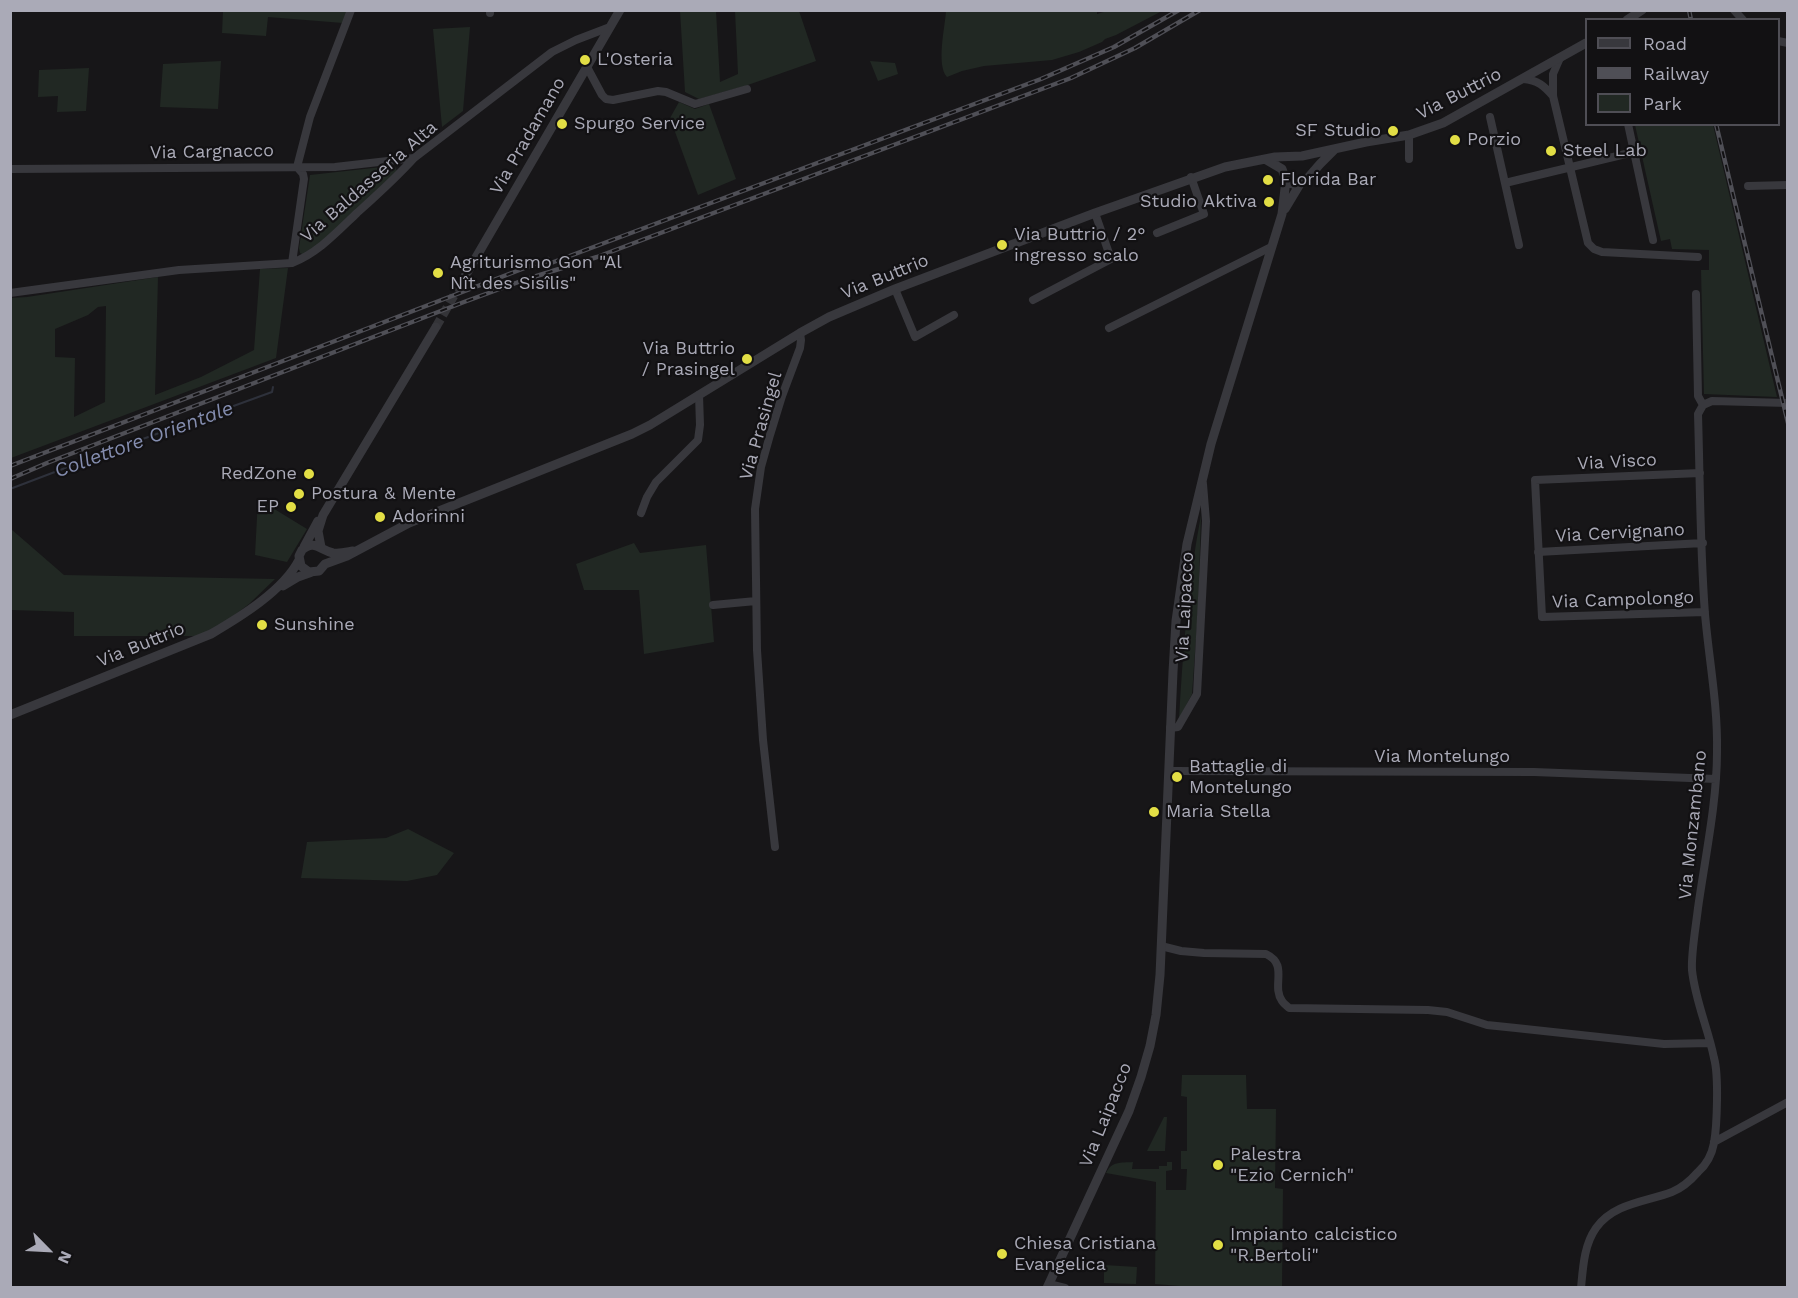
<!DOCTYPE html>
<meta charset="utf-8">
<style>
body{margin:0}
#map{position:relative;width:1798px;height:1298px;overflow:hidden;background:#171618;font-family:"Work Sans",sans-serif}
canvas{display:block}
.frame{position:absolute;inset:0;border:12px solid #aaaab7;pointer-events:none}
.legend{position:absolute;left:1585px;top:18px;width:195px;height:108px;box-sizing:border-box;background:#121113;border:2px solid #4f4e55;margin:0;padding:8px 10px;list-style:none;font-size:18px;color:#aaaab7}
.legend li{display:flex;align-items:center;gap:12px;height:30px}
.legend b{width:30px;border:2px solid #4f4e55}
.north{position:absolute;left:18px;top:1220px;width:60px;height:60px;-webkit-text-stroke:4px #121113;paint-order:stroke;rotate:114deg;font-size:16px;font-weight:700;line-height:24px;text-align:center;color:#aaaab7}
.north::after{content:'';display:block;margin:auto;width:21px;height:27px;background:#aaaab7;clip-path:polygon(50% 0,100% 100%,50% 72%,0 100%)}
</style>
<div id="map">
<canvas width="1798" height="1298"></canvas>
<div class="frame"></div>
<ul class="legend">
<li><b style="height:8px;background:#38383d"></b>Road</li>
<li><b style="height:8px;background:#4f4f56"></b>Railway</li>
<li><b style="height:16px;background:#212823"></b>Park</li>
</ul>
<div class="north">N</div>
</div>
<script>
const ctx = document.querySelector('canvas').getContext('2d');
ctx.lineJoin = 'round';
function fill(path, color) {
  ctx.fillStyle = color;
  ctx.fill(path, 'evenodd');
}
function strokePath(path, color, width, dash) {
  ctx.strokeStyle = color;
  ctx.lineWidth = width;
  ctx.lineCap = dash ? 'butt' : 'round';
  ctx.setLineDash(dash || []);
  ctx.stroke(path);
}
function write(font, color, halo, rows, align = 'center') {
  ctx.font = font + ' "Work Sans",sans-serif';
  ctx.lineWidth = 4.5;
  ctx.setLineDash([]);
  ctx.textBaseline = 'middle';
  ctx.strokeStyle = halo;
  ctx.fillStyle = color;
  for (const [text, x, y, turn = 0] of rows) {
    ctx.save();
    ctx.translate(x, y);
    ctx.rotate((+turn || 0) * Math.PI / 180);
    ctx.textAlign = isNaN(turn) ? turn : align;
    if (halo) ctx.strokeText(text, 0, 0);
    ctx.fillText(text, 0, 0);
    ctx.restore();
  }
}
const green = new Path2D(`
 M223,11L344,10L348,11L343,23L268,17L266,36L222,33Z
 M680,11H716L720,82L738,74L735,11H799L816,61L745,86L699,99L685,92Z
 M1097,11V14L1110,10L1162,11L1116,35L1105,39L1102,42L1079,52L1052,60L984,66L962,71L947,77C936,65 945,27 946,11Z
 M470,27L463,111L442,127L433,29Z
 M221,61L218,109L160,107L163,64Z
 M870,61L895,63L898,74L878,81Z
 M89,68L86,111L57,112L58,96L38,97L39,70Z
 M679,102L695,109L709,104L736,179L698,195L670,118Z
 M1635,125H1713L1777,397L1704,394L1701,270H1709V250L1672,249L1670,239L1661,241Z
 M391,166L395,167L397,171L323,242L304,255L300,253L299,248L310,175Z
 M288,268L276,358L11,458V298L27,297L158,277L155,395L201,377L254,350L260,269ZM106,306L105,402L74,417L75,358L55,357V329L88,315L98,307Z
 M258,499L307,529L287,562L255,555Z
 M1201,515L1198,611L1192,694L1179,719C1183,650 1188,583 1201,515Z
 M11,529L64,575L275,579L249,604L228,620L200,636H74V612L11,610Z
 M634,543L640,553L706,545L714,642L644,654L639,590H584L576,564Z
 M408,829L454,853L437,875L407,881L301,878L307,842L386,838Z
 M1182,1075H1246L1247,1109H1276L1275,1188L1283,1189L1282,1287L1205,1288L1155,1284L1156,1182L1106,1173C1112,1161 1120,1163 1133,1162L1132,1169H1159V1166H1167V1162H1172V1170L1166,1171V1190H1186L1187,1169H1181V1151H1187V1097L1181,1096Z
 M1164,1117H1167L1165,1151H1147Z
 M1104,1265L1137,1267L1136,1284L1104,1283Z`);
const stream = new Path2D(`
 M10,489L118,448L272,392L273,387`);
const tertiaryTunnel = new Path2D(`
 M436,327L464,278`);
const minor = new Path2D(`
 M490,10V13
 M1734,10L1743,20
 M1778,41L1788,43
 M1560,58L1553,74V96L1588,243L1594,249L1602,252L1698,257
 M587,67L602,95L606,99L613,100L658,91L666,92L695,104L747,89
 M1523,79C1538,80 1544,86 1553,96
 M1490,117L1519,245
 M1628,124L1653,240
 M1409,135V159
 M297,167L310,117L351,10
 M10,169L335,167L414,158
 M1505,183L1634,152
 M1748,186L1788,185
 M1157,233L1204,214L1191,177
 M292,263L304,179L303,174L297,167
 M895,289L915,337L954,315
 M10,293L179,270L292,263C318,253 337,232 357,213C377,195 396,178 414,158L552,52L576,40L610,27
 M1696,294L1698,396L1703,405
 M1033,300L1111,259L1095,213
 M1109,328L1271,247
 M1703,405L1712,401L1788,403
 M1700,473L1535,480L1542,617L1705,612
 M641,513L647,497L656,482L698,440L700,425L699,395
 M1538,552L1703,543
 M713,605L756,601
 M1170,728L1178,727L1197,694L1206,521L1203,484
 M1169,771L1534,772L1716,779
 M775,847L763,740L757,650L755,509L761,467L770,435L782,396L800,348L801,340L800,333
 M1161,946L1181,951L1204,953L1266,954C1289,965 1271,985 1282,1001C1284,1004 1287,1006 1289,1008L1428,1010L1447,1012L1487,1025L1516,1028L1664,1044L1710,1043
 M1714,1142L1788,1102
 M1049,1284L1065,1288
 M1581,1288C1583,1267 1584,1245 1596,1228C1614,1203 1646,1202 1672,1192C1682,1188 1691,1180 1698,1172C1706,1165 1712,1154 1714,1143C1717,1126 1719,1075 1714,1058C1708,1028 1695,1000 1692,970C1691,953 1696,926 1698,908C1705,858 1717,802 1717,752C1718,706 1709,660 1705,614C1700,548 1700,480 1698,414L1703,405`);
const tertiary = new Path2D(`
 M1627,20L1642,10
 M1265,159L1282,169L1286,180L1292,184H1297L1307,179L1320,164L1335,149
 M1285,209L1300,184
 M464,278L620,10
 M304,547L318,521
 M321,547L318,531L323,515L436,327
 M353,551C347,552 340,554 333,553C320,550 314,539 302,550L299,556L301,566L309,572L319,571L325,564L347,556L409,523L632,434L650,425L800,333L829,317L895,289L1095,213L1225,167L1275,157L1302,156L1366,142L1409,135L1443,123L1586,43
 M283,586L298,577L312,572
 M10,715L211,634C240,617 283,591 299,560
 M1047,1288L1129,1111L1141,1077L1150,1046L1156,1015L1160,975L1173,672L1176,621L1187,544L1211,444L1282,214L1286,180`);
const rail = new Path2D(`
 M1689,10L1691,20
 M1716,124L1788,423
 M543,266L1041,79L1114,47L1179,10
 M10,466L548,259
 M10,479L47,463L464,302L524,280L597,257L1071,78L1135,48L1200,10`);
const markers = [
 [585,60,6,"#e2de45"],
 [562,124,6,"#e2de45"],
 [1393,131,6,"#e2de45"],
 [1455,140,6,"#e2de45"],
 [1551,151,6,"#e2de45"],
 [1268,180,6,"#e2de45"],
 [1269,202,6,"#e2de45"],
 [1002,245,6,"#e2de45"],
 [438,273,6,"#e2de45"],
 [747,359,6,"#e2de45"],
 [309,474,6,"#e2de45"],
 [299,494,6,"#e2de45"],
 [291,507,6,"#e2de45"],
 [380,517,6,"#e2de45"],
 [262,625,6,"#e2de45"],
 [1177,777,6,"#e2de45"],
 [1154,812,6,"#e2de45"],
 [1218,1165,6,"#e2de45"],
 [1218,1245,6,"#e2de45"],
 [1002,1254,6,"#e2de45"]
];
const poiNames = [
 ["L'Osteria",597,60],
 ["Spurgo Service",574,124],
 ["SF Studio",1381,131,"right"],
 ["Porzio",1467,140],
 ["Steel Lab",1563,151],
 ["Florida Bar",1280,180],
 ["Studio Aktiva",1257,202,"right"],
 ["Via Buttrio / 2°",1014,235],
 ["ingresso scalo",1014,256],
 ["Agriturismo Gon \"Al",450,263],
 ["Nît des Sisîlis\"",450,284],
 ["Via Buttrio",735,349,"right"],
 ["/ Prasingel",735,370,"right"],
 ["RedZone",297,474,"right"],
 ["Postura & Mente",311,494],
 ["EP",279,507,"right"],
 ["Adorinni",392,517],
 ["Sunshine",274,625],
 ["Battaglie di",1189,767],
 ["Montelungo",1189,788],
 ["Maria Stella",1166,812],
 ["Palestra",1230,1155],
 ["\"Ezio Cernich\"",1230,1176],
 ["Impianto calcistico",1230,1235],
 ["\"R.Bertoli\"",1230,1256],
 ["Chiesa Cristiana",1014,1244],
 ["Evangelica",1014,1265]
];
const streetNames = [
 ["Via Buttrio",1459,94,-27],
 ["Via Pradamano",528,136,-60],
 ["Via Cargnacco",212,152,-1],
 ["Via Baldasseria Alta",369,182,-41],
 ["Via Buttrio",885,277,-22],
 ["Via Prasingel",761,426,-74],
 ["Via Visco",1617,462,-3],
 ["Via Cervignano",1620,533,-3],
 ["Via Campolongo",1623,600,-2],
 ["Via Laipacco",1185,607,-87],
 ["Via Buttrio",141,645,-22],
 ["Via Montelungo",1442,757],
 ["Via Monzambano",1693,825,-84],
 ["Via Laipacco",1106,1115,-68]
];
const waterNames = [
 ["Collettore Orientale",144,440,-20]
];
fill(green, '#212823');
strokePath(stream, '#2e313b', 2);
strokePath(tertiaryTunnel, '#343438', 9, [9, 4.5]);
strokePath(minor, '#38383d', 8);
strokePath(tertiary, '#38383d', 9);
strokePath(rail, '#4f4f56', 4.5);
strokePath(rail, '#121113', 2, [7]);
for (const [x, y, r, color] of markers) {
  const dot = new Path2D();
  dot.arc(x, y, r, 0, 2 * Math.PI);
  ctx.fillStyle = color;
  ctx.fill(dot);
  strokePath(dot, '#121113', 2);
}
write('18px', '#aaaab7', '#121113', poiNames, 'left');
write('18px', '#aaaab7', '#121113', streetNames);
write('italic 20px', '#848daf', '#121113', waterNames);
</script>
